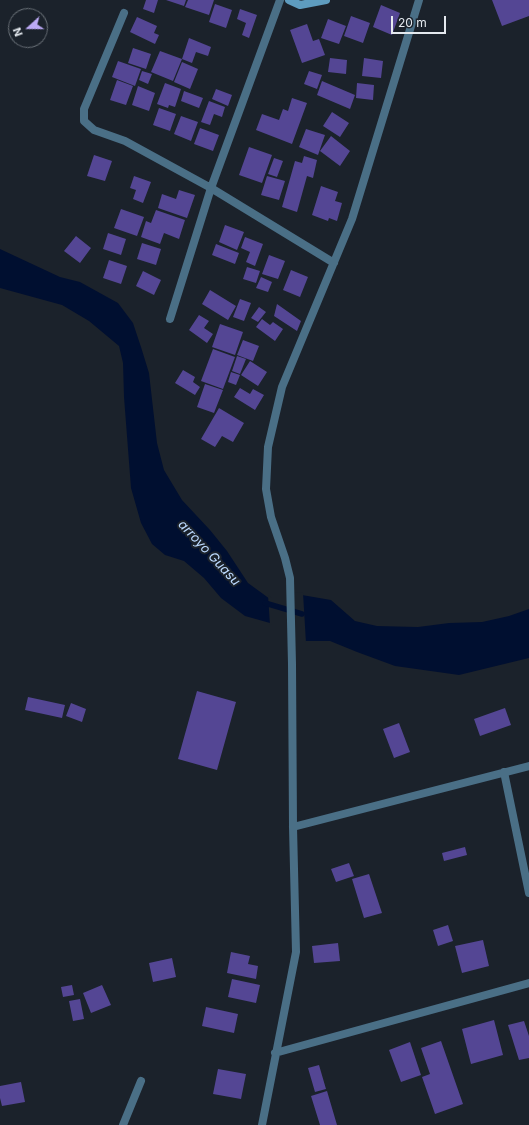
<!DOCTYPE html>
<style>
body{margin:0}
#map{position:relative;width:529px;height:1125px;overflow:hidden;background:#1b222b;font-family:Inter,sans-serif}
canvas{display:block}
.north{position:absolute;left:8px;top:8px;width:40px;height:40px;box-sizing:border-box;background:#1b222b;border:1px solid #6b7279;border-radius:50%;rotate:249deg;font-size:11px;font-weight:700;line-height:16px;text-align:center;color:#e4e9ef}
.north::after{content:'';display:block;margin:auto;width:14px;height:18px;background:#bcaaf6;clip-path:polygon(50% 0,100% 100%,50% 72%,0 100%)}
.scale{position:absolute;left:391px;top:16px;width:55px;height:18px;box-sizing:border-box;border:2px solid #e4e9ef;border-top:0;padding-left:5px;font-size:12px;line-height:14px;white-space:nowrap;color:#e4e9ef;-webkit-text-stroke:3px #1b222b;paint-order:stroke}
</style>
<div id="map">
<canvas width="529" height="1125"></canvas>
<div class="north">N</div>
<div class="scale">20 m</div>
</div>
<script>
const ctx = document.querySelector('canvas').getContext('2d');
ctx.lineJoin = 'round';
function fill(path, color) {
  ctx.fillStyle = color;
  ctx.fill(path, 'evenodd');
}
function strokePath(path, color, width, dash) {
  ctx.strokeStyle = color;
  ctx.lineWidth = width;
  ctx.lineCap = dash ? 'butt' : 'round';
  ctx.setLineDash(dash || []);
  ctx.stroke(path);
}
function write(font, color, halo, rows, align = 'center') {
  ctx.font = font + ' Inter,sans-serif';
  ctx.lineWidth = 4;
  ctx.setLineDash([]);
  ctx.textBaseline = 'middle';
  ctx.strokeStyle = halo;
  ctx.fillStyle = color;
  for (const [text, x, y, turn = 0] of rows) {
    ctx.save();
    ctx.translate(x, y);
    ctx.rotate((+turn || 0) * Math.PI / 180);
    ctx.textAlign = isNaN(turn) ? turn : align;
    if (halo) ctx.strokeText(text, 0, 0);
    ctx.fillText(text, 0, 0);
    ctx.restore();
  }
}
const water = new Path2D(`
 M0,249L60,277L80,282L118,303L133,323L141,347L149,373L157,443L164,470L182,500L210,530L227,551L248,583L270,599V623L245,616L221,598L204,578L184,561L165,555L152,544L141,523L131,488L124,397L123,363L119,346L89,321L62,305L0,288Z
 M296,594L331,600L355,621L377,626L418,627L449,623L482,622L509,616L529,609V658L459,675L395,666L357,652L330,641H297Z`);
const pier = new Path2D(`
 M294,592L303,593L306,643H297L295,641Z
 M268,595L272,598V624L271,625H270Z`);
const stream = new Path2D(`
 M265,603L302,614`);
const building = new Path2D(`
 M146,0H158L154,13L143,9Z
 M166,0H186L184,6Z
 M188,0H214L209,15L185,7Z
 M492,0H529V16L502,26Z
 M215,4L232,10L226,28L209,22Z
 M381,5L400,13L392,35L373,27Z
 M240,9L257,15L249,38L242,35L246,23L237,19Z
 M351,16L370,23L363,43L344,36Z
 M137,17L157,26L154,33L159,35L155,44L130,32Z
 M328,19L346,26L339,44L321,38Z
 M307,24L313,41L319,39L325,55L302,63L290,30Z
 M189,38L211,47L208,56L196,52L192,63L182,59Z
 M133,48L151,54L146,69L128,63Z
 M160,51L182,59L173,81L151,72Z
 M330,58L347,60L346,74L328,72Z
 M364,58L383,61L381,78L362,76Z
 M118,61L141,69L135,86L112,77Z
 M182,62L198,69L190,89L174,82Z
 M142,71L152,74L148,84L139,80Z
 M309,71L322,75L317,89L304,84Z
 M117,80L133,86L126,105L110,100Z
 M322,81L355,95L350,109L317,95Z
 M165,83L181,89L175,107L169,105L168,108L157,104Z
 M357,83L374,85L373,100L356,98Z
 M138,86L155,93L149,111L132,105Z
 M216,89L232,95L228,106L212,99Z
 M184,91L203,98L199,108L181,101Z
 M292,98L307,103L292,144L256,130L262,114L279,120L283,109L288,111Z
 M209,101L225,107L222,117L214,114L210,125L201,122Z
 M159,108L176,114L170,131L153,125Z
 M332,112L349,123L340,137L323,126Z
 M181,116L198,122L191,141L174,134Z
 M200,128L219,135L213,151L194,144Z
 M306,129L325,135L318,155L299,147Z
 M331,136L350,151L340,166L320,151Z
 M249,147L272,155L262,183L239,175Z
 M94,155L112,161L105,181L87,176Z
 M304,156L317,160L313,178L307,176L297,212L282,207L295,161L302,163Z
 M274,158L283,161L277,177L268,174Z
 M134,176L151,182L143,203L133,199L136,190L130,188Z
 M267,176L285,181L279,200L261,195Z
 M321,186L338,192L335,201L342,203L337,221L329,218L328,221L312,215Z
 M179,190L195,195L187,218L158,208L162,194L176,199Z
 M121,209L144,217L137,236L114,228Z
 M156,210L185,220L179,239L164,233L160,244L141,237L146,221L151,223Z
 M225,225L244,232L237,250L219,242Z
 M108,233L126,239L121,255L103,249Z
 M76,236L91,248L80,263L64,251Z
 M245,237L263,244L255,266L246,262L250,252L241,248Z
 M142,243L161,249L156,265L137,259Z
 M216,244L239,253L235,264L212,255Z
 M269,255L285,261L278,279L262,274Z
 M109,260L127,266L121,284L103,278Z
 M247,267L260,271L256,283L243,279Z
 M291,270L308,277L300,297L283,290Z
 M143,271L161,280L154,295L136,286Z
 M261,277L272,282L268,292L256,288Z
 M210,290L236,306L228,320L202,304Z
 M240,299L251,303L244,321L233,317Z
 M277,304L301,321L297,331L274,316Z
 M259,307L266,312L258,322L251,318Z
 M199,315L209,321L204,328L213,334L207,343L189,330Z
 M262,319L270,325L273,322L283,329L275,341L256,327Z
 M220,324L243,332L235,355L212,347Z
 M243,340L259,346L253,361L237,355Z
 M213,349L235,357L223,389L201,381Z
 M237,356L246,359L240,374L232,371Z
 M250,361L267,372L258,386L241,375Z
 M183,370L195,377L193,382L200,387L195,395L175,383Z
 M231,372L240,375L236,385L228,382Z
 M205,384L223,390L214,413L197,407Z
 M240,388L250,394L253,389L264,395L255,410L234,397Z
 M219,408L244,423L233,442L222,436L215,447L201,439Z
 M197,691L236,702L217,770L178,759Z
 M28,697L65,705L62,718L25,710Z
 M71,703L86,709L82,722L66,716Z
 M505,708L511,725L480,736L474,719Z
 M399,723L410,752L394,758L383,729Z
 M465,847L467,855L444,861L442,853Z
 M349,863L354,876L336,882L331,869Z
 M369,874L382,913L364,918L352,879Z
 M448,925L453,941L438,946L433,930Z
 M483,940L489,966L462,973L455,946Z
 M338,943L340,961L314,963L312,946Z
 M231,952L250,956L248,964L258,966L256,979L227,973Z
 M172,958L176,977L153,982L149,963Z
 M232,979L260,985L256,1003L228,997Z
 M72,985L74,995L63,997L61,987Z
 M102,985L111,1005L91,1013L83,993Z
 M80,999L84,1019L73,1021L69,1001Z
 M206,1007L238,1014L234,1033L202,1026Z
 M494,1020L503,1055L471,1064L462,1029Z
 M524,1021L529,1036V1058L519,1060L508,1025Z
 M441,1041L463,1104L435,1114L422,1077L430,1074L421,1048Z
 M410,1042L421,1075L401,1082L389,1050Z
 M319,1065L326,1089L315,1092L308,1068Z
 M218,1069L246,1074L241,1099L213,1094Z
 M21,1082L25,1102L2,1106L0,1098V1086Z
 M327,1091L337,1125H320L311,1096Z`);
const minor = new Path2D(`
 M124,13L84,109V121L94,130L125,141L211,188L334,263
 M170,319L211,188L280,0
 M504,772L529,893
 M293,827L529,766
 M275,1053L529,983
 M123,1125L141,1081
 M262,1125L296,952L293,827L292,664L290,578L285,558L271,517L266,489L268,447L282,387L352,219L419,0`);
const secondary = new Path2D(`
 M289,0L300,5L326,0`);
const waterNames = [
 ["arroyo Guasu",209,553,47]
];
fill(water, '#000f30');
fill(pier, '#1b222b');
strokePath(stream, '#000f30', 5.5);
fill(building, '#544694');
strokePath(minor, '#4a6f86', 8);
strokePath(secondary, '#5e9cbf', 8);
write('italic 13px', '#bcd9fe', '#1b222b', waterNames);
</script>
